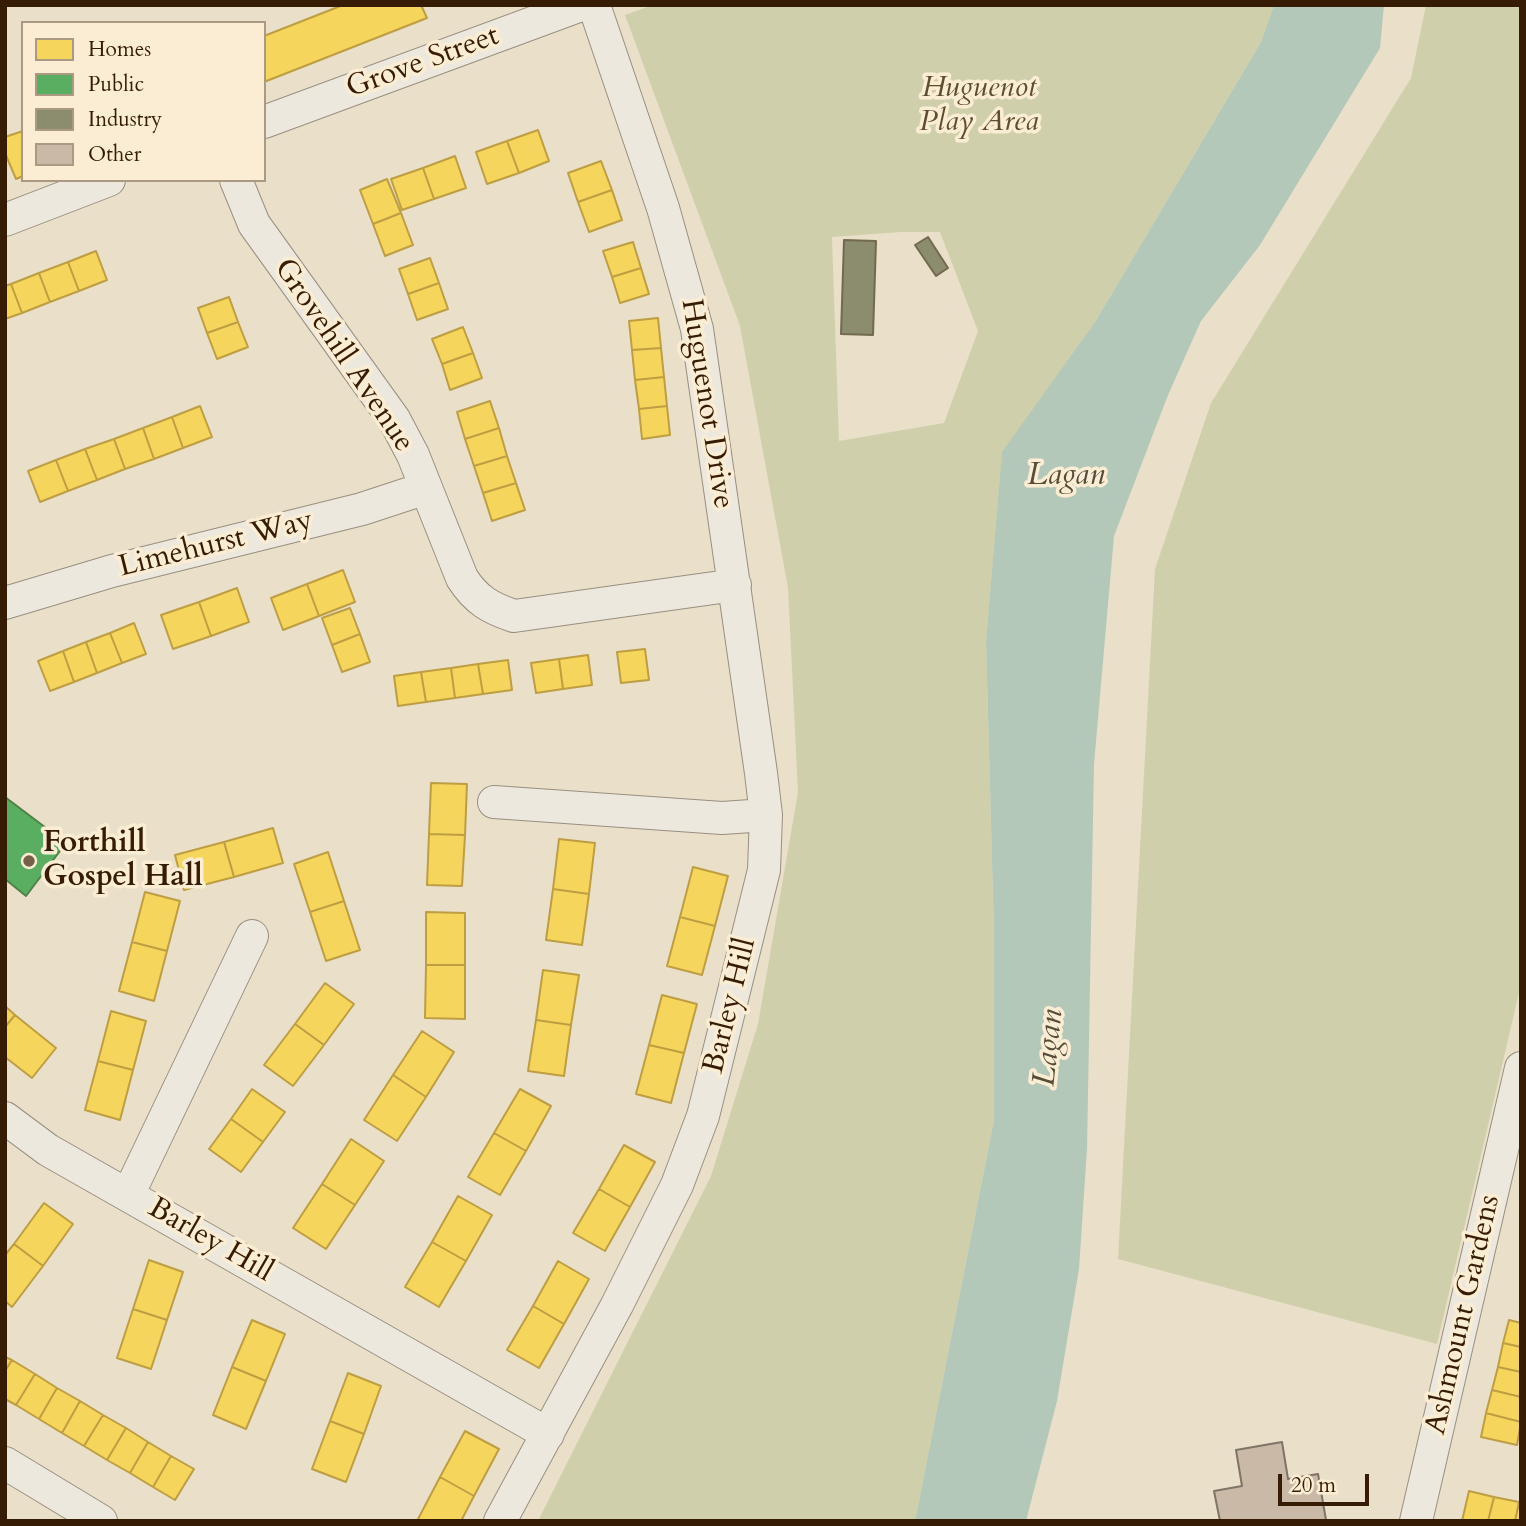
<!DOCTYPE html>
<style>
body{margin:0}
#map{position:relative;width:1526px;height:1526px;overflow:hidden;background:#eadfc9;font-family:Cardo,serif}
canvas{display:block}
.frame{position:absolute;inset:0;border:7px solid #371c05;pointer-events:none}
.legend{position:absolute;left:21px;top:21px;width:245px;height:161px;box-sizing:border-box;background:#faedd3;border:2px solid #ac9981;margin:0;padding:9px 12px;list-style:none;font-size:21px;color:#371c05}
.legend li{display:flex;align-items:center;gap:14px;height:35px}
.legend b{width:35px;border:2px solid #ac9981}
.scale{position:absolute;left:1278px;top:1474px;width:91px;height:32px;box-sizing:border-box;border:4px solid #371c05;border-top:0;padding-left:9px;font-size:21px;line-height:24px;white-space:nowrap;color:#371c05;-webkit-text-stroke:5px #faedd3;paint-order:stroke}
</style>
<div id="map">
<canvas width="1526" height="1526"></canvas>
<div class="frame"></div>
<ul class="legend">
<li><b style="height:19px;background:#f6d55c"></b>Homes</li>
<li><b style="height:19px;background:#5aae61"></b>Public</li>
<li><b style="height:19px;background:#8c8c6e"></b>Industry</li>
<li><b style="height:19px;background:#cab9a6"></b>Other</li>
</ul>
<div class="scale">20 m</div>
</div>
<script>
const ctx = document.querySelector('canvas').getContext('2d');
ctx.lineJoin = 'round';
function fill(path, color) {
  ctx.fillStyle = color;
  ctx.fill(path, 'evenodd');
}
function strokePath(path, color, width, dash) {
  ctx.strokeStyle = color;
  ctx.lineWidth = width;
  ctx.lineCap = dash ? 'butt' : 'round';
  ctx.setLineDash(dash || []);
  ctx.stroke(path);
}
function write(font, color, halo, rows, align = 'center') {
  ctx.font = font + ' Cardo,serif';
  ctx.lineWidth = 7;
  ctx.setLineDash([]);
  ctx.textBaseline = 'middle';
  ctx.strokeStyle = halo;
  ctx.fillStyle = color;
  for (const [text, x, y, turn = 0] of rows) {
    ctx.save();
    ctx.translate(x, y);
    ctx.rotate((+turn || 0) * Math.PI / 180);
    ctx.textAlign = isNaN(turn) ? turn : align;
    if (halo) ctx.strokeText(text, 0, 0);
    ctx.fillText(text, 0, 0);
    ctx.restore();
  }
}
const green = new Path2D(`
 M653,5H1274L1261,42L1095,322L1002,456L986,641L994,934V1120L915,1521H538L711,1176L758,1024L798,792L788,588L740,326L625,15ZM901,232H940L978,331L944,423L839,441L832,237Z
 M1426,5H1521V984L1437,1344L1118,1259L1155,569L1211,403L1411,78Z`);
const water = new Path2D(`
 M1274,5H1384L1380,48L1260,245L1201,321L1168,395L1114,536L1094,764L1087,1149L1079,1269L1057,1401L1026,1521H915L994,1120V934L986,641L1002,452L1095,322L1261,42Z`);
const homes = new Path2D(`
 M343,5H421L427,18L264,82V36Z
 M538,130L549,161L519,173L507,141Z
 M23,131V176L16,179L5,153V137Z
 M507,141L519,173L487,184L476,152Z
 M455,156L466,188L434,199L423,168Z
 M601,161L612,190L578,202L568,173Z
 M423,168L434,199L402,210L391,179Z
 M387,179L401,213L373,224L360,190Z
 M612,190L622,220L589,232L578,202Z
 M401,213L413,245L385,256L373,224Z
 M633,242L641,268L612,277L603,251Z
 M96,251L107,280L79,291L68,262Z
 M430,258L439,283L408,294L399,269Z
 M68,262L79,291L50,302L39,273Z
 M641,268L649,294L620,303L612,277Z
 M39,273L50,302L22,313L11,284Z
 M439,283L448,309L417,320L408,294Z
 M11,284L22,313L5,319V286Z
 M229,297L238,322L207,333L198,308Z
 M658,318L661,348L632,350L629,321Z
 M238,322L248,347L217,359L207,333Z
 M463,327L473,353L442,364L432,339Z
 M661,348L664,377L635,380L632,350Z
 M473,353L482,378L450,390L442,364Z
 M664,377L667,406L639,409L635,380Z
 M490,401L499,428L465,439L457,412Z
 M200,406L212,437L183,448L172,417Z
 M667,406L670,435L642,439L639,409Z
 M172,417L183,448L154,459L143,428Z
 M143,428L154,459L125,469L114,439Z
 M499,428L507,456L474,466L465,439Z
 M114,439L125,469L97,480L85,449Z
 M85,449L97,480L68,491L56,460Z
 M507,456L516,483L483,493L474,466Z
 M56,460L68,491L40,502L28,471Z
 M516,483L525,510L492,521L483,493Z
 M343,570L355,602L319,616L307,584Z
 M307,584L319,616L283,630L271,598Z
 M237,588L249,622L211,636L199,602Z
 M199,602L211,636L173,649L161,615Z
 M350,608L360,634L332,645L322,618Z
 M134,623L146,654L122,663L110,633Z
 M110,633L122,663L97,673L86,642Z
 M360,634L370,662L342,672L332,645Z
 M86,642L97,673L74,682L63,651Z
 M645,649L649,680L621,683L617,652Z
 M63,651L74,682L50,691L38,661Z
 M588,655L592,685L563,689L559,659Z
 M559,659L563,689L536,693L531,663Z
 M508,660L512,690L483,694L478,664Z
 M478,664L483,694L455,698L451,668Z
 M451,668L455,698L426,702L421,672Z
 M421,672L426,702L398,706L394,676Z
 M431,783L467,784L465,835L429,834Z
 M273,828L283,863L234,877L224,842Z
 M429,834L465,835L462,886L427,885Z
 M559,839L595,843L589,894L553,889Z
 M224,842L234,877L184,890L175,855Z
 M328,852L344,901L310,912L294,864Z
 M693,867L728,876L715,926L680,917Z
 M553,889L589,894L582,945L546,940Z
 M145,892L180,901L167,951L132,942Z
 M344,901L360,950L326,961L310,912Z
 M426,912L465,913V965H426Z
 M680,917L715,926L702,975L667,966Z
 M132,942L167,951L154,1001L119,991Z
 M426,965H465V1019L425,1018Z
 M543,970L579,975L571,1025L536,1020Z
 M325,983L354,1004L324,1045L295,1024Z
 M662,995L697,1004L684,1053L649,1045Z
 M5,1006L15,1015L5,1027Z
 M111,1011L146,1021L133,1070L98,1061Z
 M15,1015L56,1048L32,1078L5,1057V1027Z
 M536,1020L571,1025L564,1076L528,1071Z
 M295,1024L324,1045L293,1086L264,1065Z
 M422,1031L454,1052L426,1097L393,1075Z
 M649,1045L684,1053L671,1103L636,1094Z
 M98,1061L133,1070L120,1120L85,1110Z
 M393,1075L426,1097L397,1141L364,1120Z
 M252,1089L285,1112L263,1142L231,1119Z
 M520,1089L551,1106L526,1151L494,1133Z
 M231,1119L263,1142L241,1172L209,1149Z
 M494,1133L526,1151L500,1195L468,1177Z
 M351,1139L384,1161L355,1205L322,1184Z
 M624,1145L655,1162L630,1207L599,1189Z
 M322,1184L355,1205L326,1249L293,1228Z
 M599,1189L630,1207L605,1251L573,1233Z
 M458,1196L492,1215L466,1261L432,1242Z
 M44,1203L73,1224L43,1266L14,1244Z
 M432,1242L466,1261L439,1307L405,1287Z
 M14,1244L43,1266L12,1307L5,1301V1255Z
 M149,1260L183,1272L167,1320L133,1309Z
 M558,1261L589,1279L564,1324L533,1306Z
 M533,1306L564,1324L539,1368L507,1350Z
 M133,1309L167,1320L151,1369L117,1358Z
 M252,1320L285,1334L266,1381L232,1367Z
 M1509,1320L1521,1323V1347L1503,1343Z
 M1503,1343L1521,1347V1372L1498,1367Z
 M5,1357L12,1360L5,1371Z
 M12,1360L35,1374L16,1405L5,1399V1371Z
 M232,1367L266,1381L246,1429L213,1415Z
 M1498,1367L1521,1372V1397L1492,1390Z
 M348,1373L381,1386L364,1434L330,1421Z
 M35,1374L57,1388L39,1419L16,1405Z
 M57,1388L80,1401L62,1433L39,1419Z
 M1492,1390L1521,1397V1422L1486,1413Z
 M80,1401L103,1415L84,1446L62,1433Z
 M1486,1413L1521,1422L1517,1445L1481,1437Z
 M103,1415L126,1428L107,1460L84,1446Z
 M330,1421L364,1434L346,1482L312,1469Z
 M126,1428L148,1442L130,1473L107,1460Z
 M465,1431L499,1449L474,1496L440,1477Z
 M148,1442L171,1456L153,1487L130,1473Z
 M171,1456L194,1469L175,1500L153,1487Z
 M440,1477L474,1496L461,1521H417Z
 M1469,1491L1494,1497L1488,1521H1462Z
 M1494,1497L1519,1502L1515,1521H1488Z
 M1519,1502L1521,1521H1515Z`);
const public = new Path2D(`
 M5,797L66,843L26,896L5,879Z`);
const industry = new Path2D(`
 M928,237L948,268L936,276L915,245Z
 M844,240L876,241L873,335L841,334Z`);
const building = new Path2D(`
 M1282,1442L1288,1479L1318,1474L1326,1520L1220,1521L1214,1491L1242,1486L1236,1450Z`);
const minor = new Path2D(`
 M264,122L581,5
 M236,180L254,224L394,419L413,455L462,578C476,600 490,608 514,616L735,585
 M5,220L109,180
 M5,603L112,571L362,509L426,488
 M494,802L722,818L766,815
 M5,1118L48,1150L548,1434
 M128,1195L252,936
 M5,1463L101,1521
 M500,1521L617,1305L677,1185L703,1116L764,870L766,815L761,773L697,329L663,208L594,5
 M1416,1521L1521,1068`);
const markers = [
 [29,861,7,"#76604a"]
];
const streetNames = [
 ["Grove Street",423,63,-20],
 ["Grovehill Avenue",343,356,56],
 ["Huguenot Drive",706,404,81],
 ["Limehurst Way",216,545,-14],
 ["Barley Hill",731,1006,-76],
 ["Barley Hill",210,1241,30],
 ["Ashmount Gardens",1464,1315,-77]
];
const parkNames = [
 ["Huguenot",979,89],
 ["Play Area",979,123]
];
const poiNames = [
 ["Forthill",43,844],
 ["Gospel Hall",43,878]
];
const waterNames = [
 ["Lagan",1066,477],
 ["Lagan",1050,1048,-84]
];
fill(green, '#cfd0ab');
fill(water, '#b4c8b9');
fill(homes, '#f6d55c');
strokePath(homes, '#bd9e42', 2);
fill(public, '#5aae61');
strokePath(public, '#508245', 2);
fill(industry, '#8c8c6e');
strokePath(industry, '#726a4e', 2);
fill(building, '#cab9a6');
strokePath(building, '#7f7466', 2);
strokePath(minor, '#998f80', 34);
strokePath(minor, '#ede8dd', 32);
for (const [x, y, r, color] of markers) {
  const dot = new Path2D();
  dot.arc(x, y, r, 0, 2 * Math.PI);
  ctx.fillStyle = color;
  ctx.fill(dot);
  strokePath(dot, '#faedd3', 2.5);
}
write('30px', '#371c05', '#faedd3', streetNames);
write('italic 30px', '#5e4e30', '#faedd3', parkNames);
write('bold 30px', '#371c05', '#faedd3', poiNames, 'left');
write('italic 32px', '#564d39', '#faedd3', waterNames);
</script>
